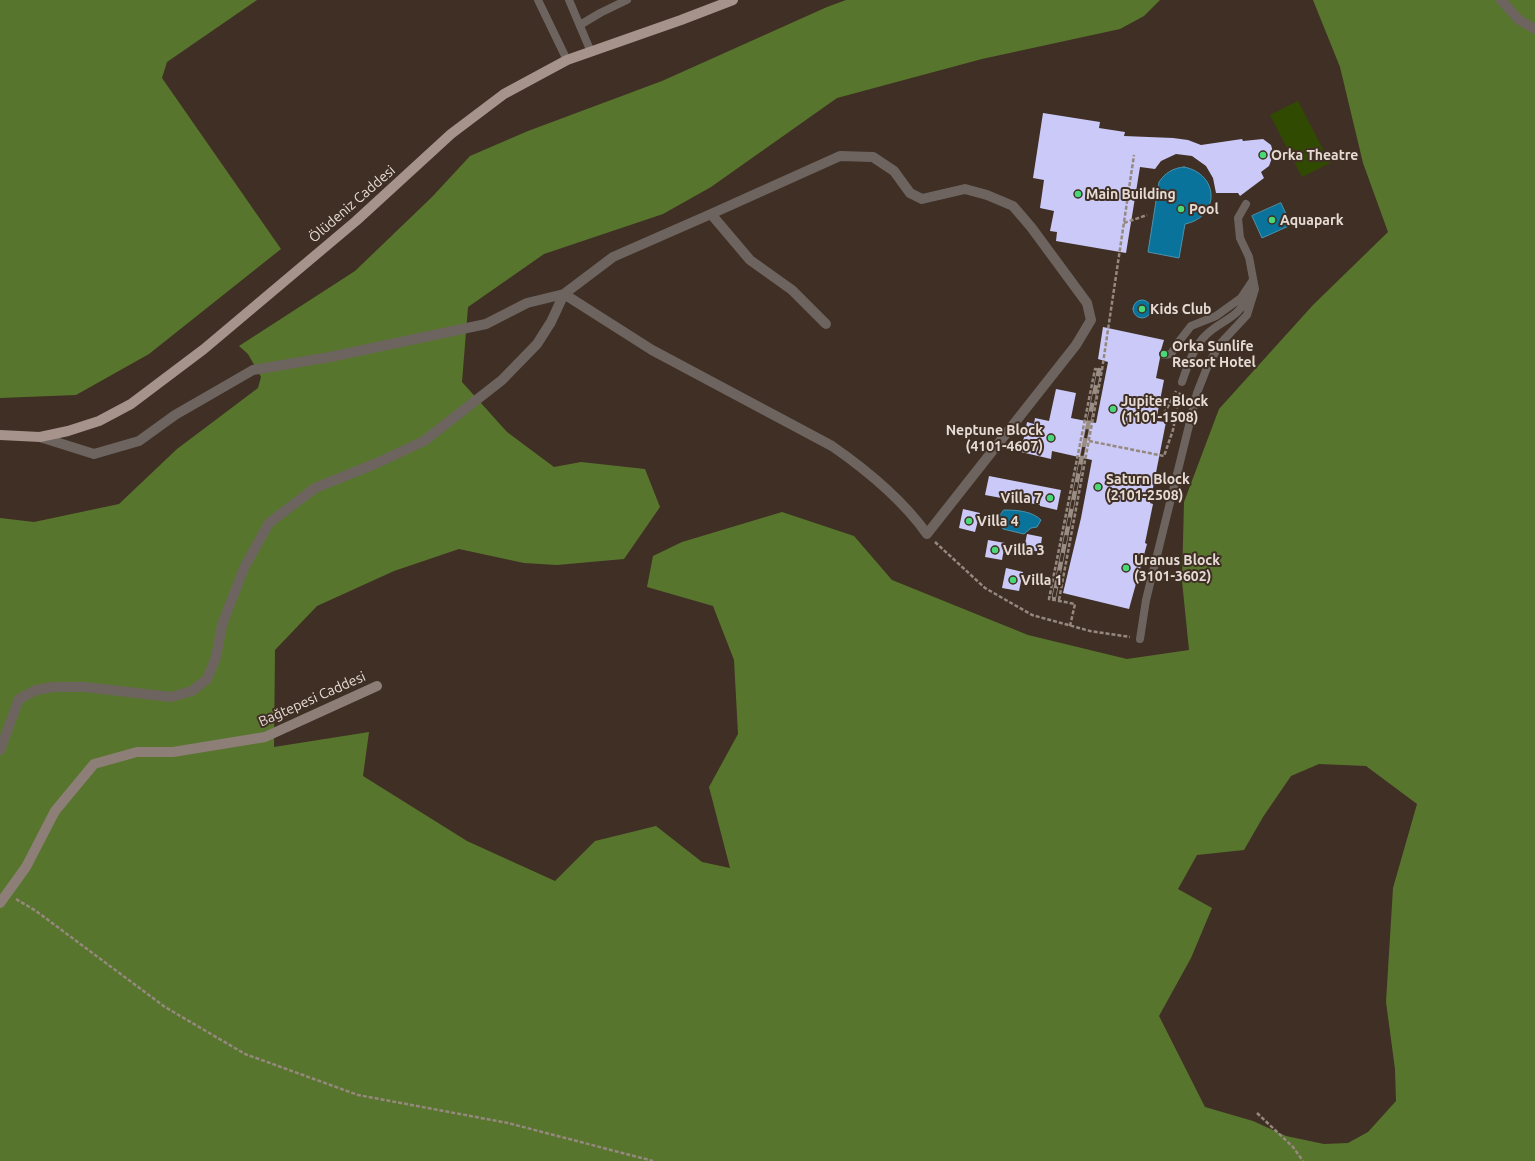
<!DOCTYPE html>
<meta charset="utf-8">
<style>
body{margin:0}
canvas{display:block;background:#3f2f24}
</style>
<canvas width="1535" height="1161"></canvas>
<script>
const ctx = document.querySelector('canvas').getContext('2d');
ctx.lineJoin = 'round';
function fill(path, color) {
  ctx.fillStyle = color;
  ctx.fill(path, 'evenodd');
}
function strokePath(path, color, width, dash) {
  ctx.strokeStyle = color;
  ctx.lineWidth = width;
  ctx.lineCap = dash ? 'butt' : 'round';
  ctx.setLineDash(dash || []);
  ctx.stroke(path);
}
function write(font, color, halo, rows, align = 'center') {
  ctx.font = font + ' Ubuntu,sans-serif';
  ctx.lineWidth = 4;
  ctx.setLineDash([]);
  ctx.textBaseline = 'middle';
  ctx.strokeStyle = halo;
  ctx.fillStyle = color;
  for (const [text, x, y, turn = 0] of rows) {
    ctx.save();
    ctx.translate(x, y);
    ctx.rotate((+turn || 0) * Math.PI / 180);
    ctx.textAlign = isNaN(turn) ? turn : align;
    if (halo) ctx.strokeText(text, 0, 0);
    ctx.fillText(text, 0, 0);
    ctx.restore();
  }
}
const green = new Path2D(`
 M1298,101L1330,163L1302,177L1270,115Z`);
const forest = new Path2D(`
 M0,0H257L167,62L162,78L281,249L149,354L76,395L0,398Z
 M846,0H1160L1144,16L1120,29L982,59L837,98L711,187L663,214L544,254L468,307L462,382L507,432L554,467L581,462L645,469L660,507L624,559L557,565L524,563L459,549L394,571L317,606L275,650L274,747L369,732L363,776L467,841L555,881L595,841L656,826L702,862L730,868L709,787L738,734L734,660L713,606L647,587L653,556L682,542L782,512L854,536L892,580L1028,635L1127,659L1189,650L1182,581L1184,502L1219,409L1313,305L1388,232L1363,163L1340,67L1313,0H1535V1161H0V518L34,522L119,504L177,449L258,388L261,377L248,354L239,346L355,271L432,197L470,156L528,131L662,81L827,7ZM1319,764L1366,766L1417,804L1393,888L1386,1002L1395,1069L1396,1101L1368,1132L1348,1143L1324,1144L1286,1136L1253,1121L1205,1107L1159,1016L1191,958L1212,908L1178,889L1197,855L1244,850L1263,817L1291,776Z`);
const water = new Path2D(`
 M1184,167C1220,174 1220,217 1185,224L1179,258L1148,252L1159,182C1165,173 1173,168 1184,167Z
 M1281,203L1291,225L1262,238L1252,216Z
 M1133 309a9 9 0 1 1 18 0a9 9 0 1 1-18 0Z
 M1004,510C1017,510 1032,511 1041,520L1037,527L1031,528L1024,534L1003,529L999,517Z`);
const building = new Path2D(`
 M1043,113L1100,122L1099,128L1125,132L1124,136L1173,138L1188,140L1201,145L1242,139L1243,141L1263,139L1271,145L1273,152L1272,158L1269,166L1261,172L1264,178L1240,196L1238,193H1216L1213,178L1206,166L1192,156L1176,154L1161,161L1155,169L1140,167L1126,253L1056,241L1057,232L1050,231L1054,211L1040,208L1044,180L1033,178Z
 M1103,327L1164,340L1161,350L1159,353L1160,358L1156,378L1164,380L1156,421L1166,422L1150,503L1153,504L1145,543L1147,544L1129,609L1063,593L1081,518L1092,460L1052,451L1051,459L1021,452L1027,422L1034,424L1035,418L1049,421L1056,389L1076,393L1071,418L1096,423L1108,362L1098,359Z
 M989,476L1061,490L1057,510L1040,506V505L985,495Z
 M963,509L980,513L975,532L959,528Z
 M1027,534L1042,537L1040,552L1024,549Z
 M988,540L1005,543L1002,560L985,557Z
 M1006,568L1023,572L1019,591L1002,588Z`);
const path = new Path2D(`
 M1124,223L1147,215
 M1136,413L1163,416L1176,391
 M1089,441L1164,456L1173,430L1180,392
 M935,542L985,588L1032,615L1090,631L1130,637
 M1059,600L1102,370L1134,155
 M1070,626L1075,604L1049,599L1095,369L1102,370
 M16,899L36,911L165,1007L245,1054L358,1095L508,1123L653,1161
 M1257,1113L1293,1147L1303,1161`);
const lane = new Path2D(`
 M538,0L567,60
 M569,0L591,52
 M580,25L600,13L627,0
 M1164,355L1171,354L1177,344L1191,326L1216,316L1241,298L1253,280
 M1182,382C1187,367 1194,346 1206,335C1221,320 1240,318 1248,295
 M1140,639L1146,600L1197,393L1208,365L1220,344L1247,315L1255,289L1249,257L1240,238L1238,218L1246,204`);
const street = new Path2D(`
 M1501,0L1519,20L1535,29
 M40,437L94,454L139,441L175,415L253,370L330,357L486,324L527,303L564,294L652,350L832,446C868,471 902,499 927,534L1076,345L1091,320L1087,303L1031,227L1013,206L987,195L965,189L922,199L910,193L894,171L873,157L840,156L711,214
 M0,750L19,699L36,690L53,687H85L171,697L192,691L207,679L216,657L222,625L244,568L269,523L315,488L377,463L424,441L502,380L537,344L551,322L564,294L613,257L711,214L750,260L792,290L826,324`);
const secondary = new Path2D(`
 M0,903L26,867L55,811L94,764L137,752H173L265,737L377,686`);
const primary = new Path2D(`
 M0,435L40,437L68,431L99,421L131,404L204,349L356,221L451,134L504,94L567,60L681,20L733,0`);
const rail = new Path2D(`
 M1054,597L1099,370`);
const markers = [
 [1263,155,4,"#4ad778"],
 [1078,194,4,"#4ad778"],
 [1181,209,4,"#4ad778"],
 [1272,220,4,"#4ad778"],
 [1142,309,4,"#4ad778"],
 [1164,354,4,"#4ad778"],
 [1113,409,4,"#4ad778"],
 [1051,438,4,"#4ad778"],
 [1098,487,4,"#4ad778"],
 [1050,498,4,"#4ad778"],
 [969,521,4,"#4ad778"],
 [995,550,4,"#4ad778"],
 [1126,568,4,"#4ad778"],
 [1013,580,4,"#4ad778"]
];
const poiNames = [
 ["Orka Theatre",1271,155],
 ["Main Building",1086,194],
 ["Pool",1189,209],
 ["Aquapark",1280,220],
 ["Kids Club",1150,309],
 ["Orka Sunlife",1172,346],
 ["Resort Hotel",1172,362],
 ["Jupiter Block",1121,401],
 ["(1101-1508)",1121,417],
 ["Neptune Block",1043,430,"right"],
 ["(4101-4607)",1043,446,"right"],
 ["Saturn Block",1106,479],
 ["(2101-2508)",1106,495],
 ["Villa 7",1042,498,"right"],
 ["Villa 4",977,521],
 ["Villa 3",1003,550],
 ["Uranus Block",1134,560],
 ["(3101-3602)",1134,576],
 ["Villa 1",1021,580]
];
const streetNames = [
 ["Ölüdeniz Caddesi",352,204,-41],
 ["Bağtepesi Caddesi",312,699,-24]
];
fill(green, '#314a01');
fill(forest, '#58752d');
fill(water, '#0a739c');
strokePath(water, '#4c92ad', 1);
fill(building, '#cbc9f7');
strokePath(path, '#95887f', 2.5, [4, 2]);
strokePath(lane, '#6d6460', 8);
strokePath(street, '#6d6460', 10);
strokePath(secondary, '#8d7f78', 10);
strokePath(primary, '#a6938b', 10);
strokePath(rail, '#9a8d84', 4.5);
strokePath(rail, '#3f2f24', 3, [9]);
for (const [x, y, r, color] of markers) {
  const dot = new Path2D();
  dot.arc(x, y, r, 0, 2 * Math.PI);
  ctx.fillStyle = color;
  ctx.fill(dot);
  strokePath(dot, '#3f2f24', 1.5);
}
write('bold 14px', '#e6dcd5', '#3f2f24', poiNames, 'left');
write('14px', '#e6dcd5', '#3f2f24', streetNames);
</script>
